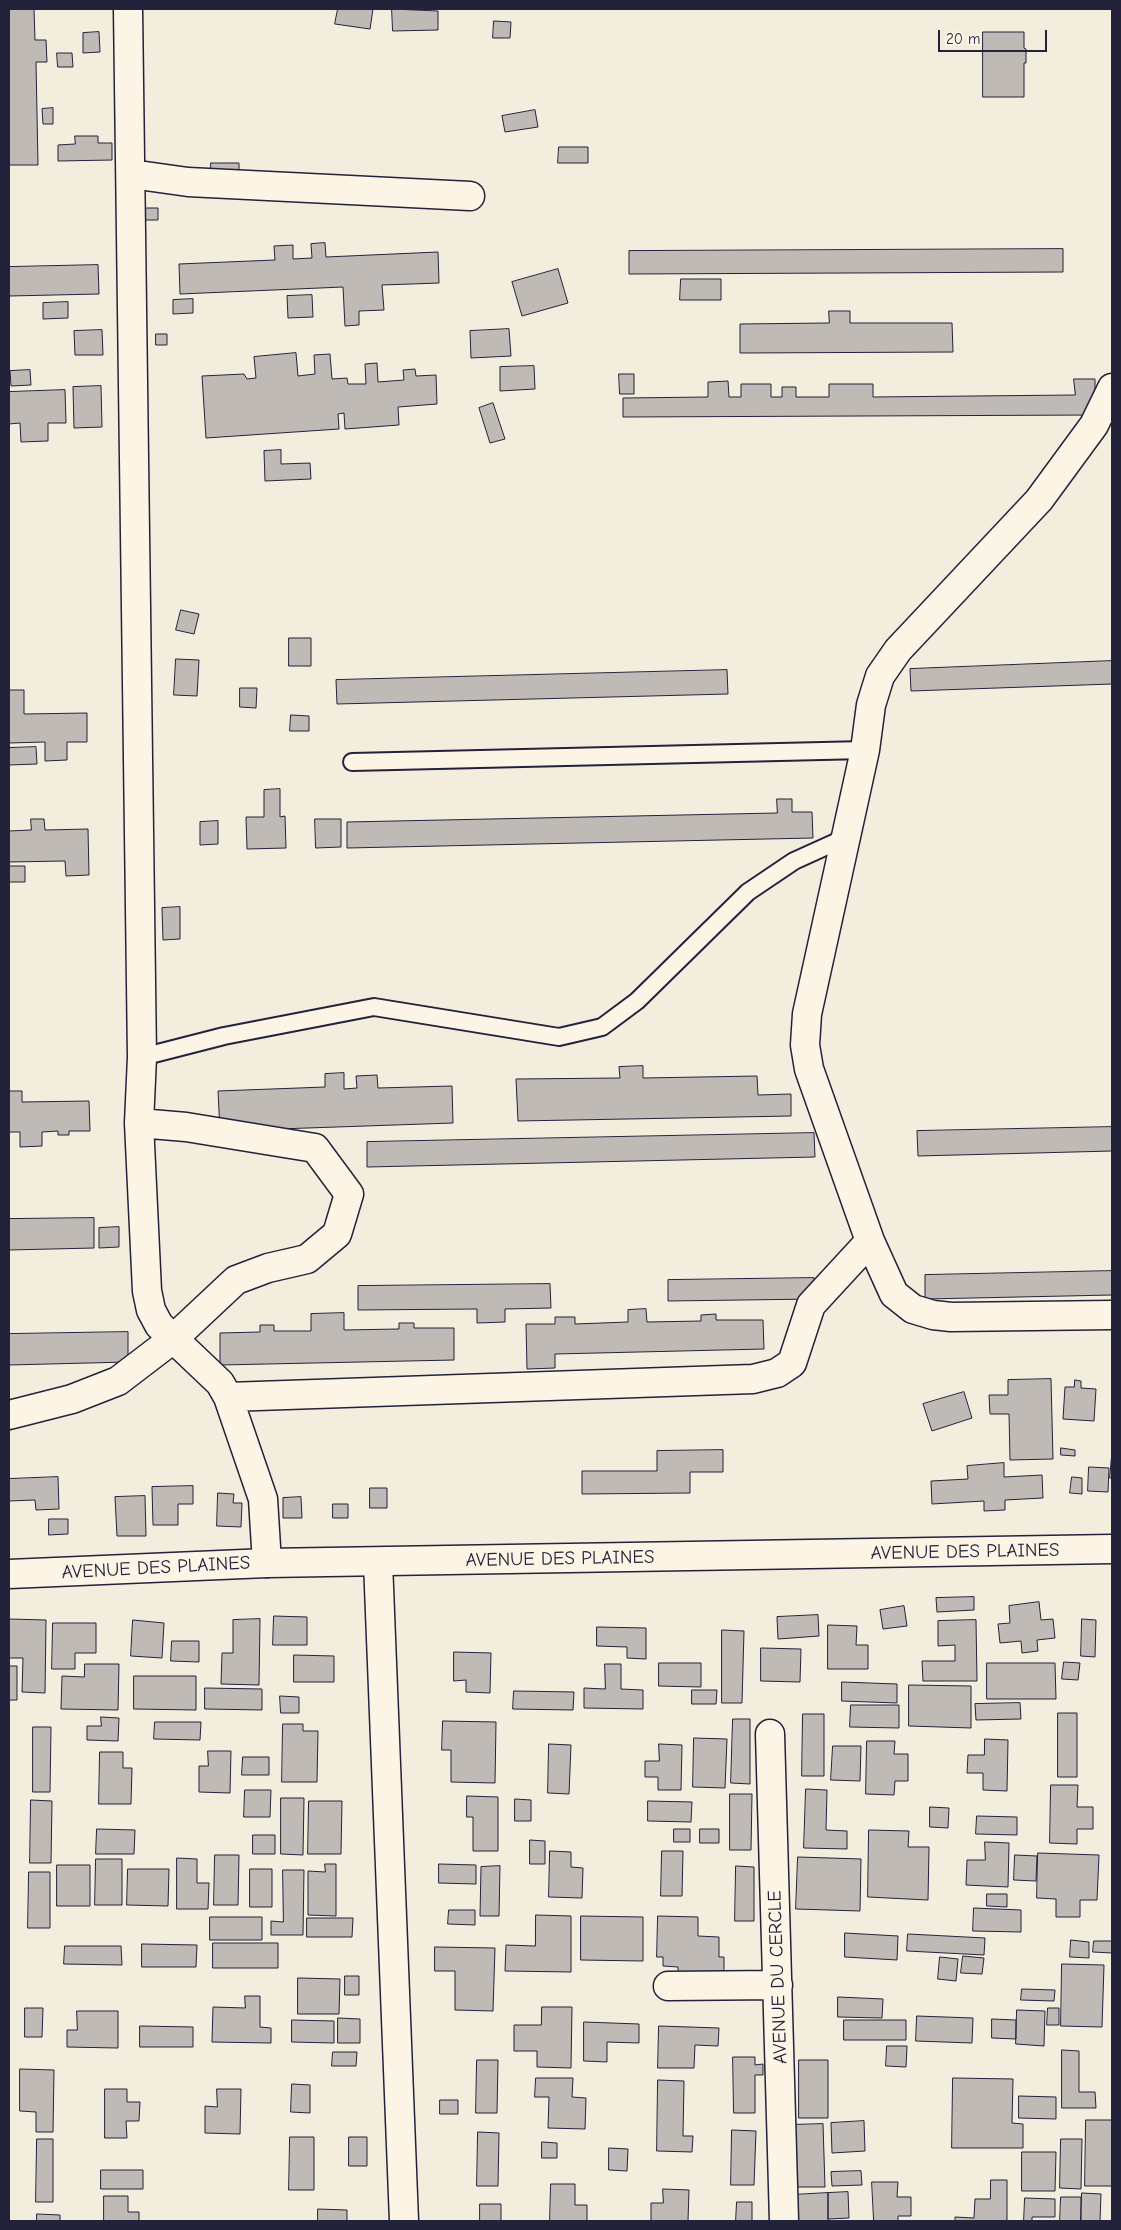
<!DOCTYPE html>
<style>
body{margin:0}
#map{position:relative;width:1121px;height:2230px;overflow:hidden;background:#f3edde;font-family:"Comic Neue",sans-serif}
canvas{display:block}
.frame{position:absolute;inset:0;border:10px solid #22223b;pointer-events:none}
.scale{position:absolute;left:938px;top:30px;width:109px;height:22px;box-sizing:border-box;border:2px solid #22223b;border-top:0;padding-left:6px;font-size:15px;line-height:18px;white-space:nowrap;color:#22223b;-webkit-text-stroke:4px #fcf5e5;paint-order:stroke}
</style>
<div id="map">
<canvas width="1121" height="2230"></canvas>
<div class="frame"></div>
<div class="scale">20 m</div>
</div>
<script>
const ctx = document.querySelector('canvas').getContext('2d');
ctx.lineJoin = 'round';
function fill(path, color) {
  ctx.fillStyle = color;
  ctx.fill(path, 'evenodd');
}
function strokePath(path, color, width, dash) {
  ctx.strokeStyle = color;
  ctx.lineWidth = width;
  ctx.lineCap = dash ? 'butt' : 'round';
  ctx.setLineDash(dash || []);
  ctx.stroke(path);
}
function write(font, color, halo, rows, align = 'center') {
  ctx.font = font + ' "Comic Neue",sans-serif';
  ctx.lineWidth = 4;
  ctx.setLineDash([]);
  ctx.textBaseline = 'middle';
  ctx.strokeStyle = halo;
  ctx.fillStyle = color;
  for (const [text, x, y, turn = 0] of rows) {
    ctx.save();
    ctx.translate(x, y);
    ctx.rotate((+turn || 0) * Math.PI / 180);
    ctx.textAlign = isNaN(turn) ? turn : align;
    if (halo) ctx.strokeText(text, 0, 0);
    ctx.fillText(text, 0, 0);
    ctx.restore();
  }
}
const building = new Path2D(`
 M9,9H34L35,40H46L47,62H36L38,165H9Z
 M338,9H373L370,29L335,24Z
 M392,9L438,11V30L393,31Z
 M494,21L511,22L510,38H493Z
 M99,32L100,52L83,53V33Z
 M983,32H1024V48L1026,49V63H1024V97H983Z
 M57,53H72L73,67H58Z
 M53,108V124H43L42,109Z
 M535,110L538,127L505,132L502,116Z
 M75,136H98V143H112V160L58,161V145L75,144Z
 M559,147H588V163H558Z
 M211,163H239V179H211Z
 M138,208H158V220H138Z
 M325,243L326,257L438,252L439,283L382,285L384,310L359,311V325L345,326L343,287L180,294L179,264L275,260L274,246L293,245V259L312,258L311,244Z
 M1063,249V272L629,274V251Z
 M98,265L99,294L9,296V267Z
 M558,269L568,303L522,316L512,282Z
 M681,279H721V300H680Z
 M312,295L313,317L288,318L287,296Z
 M193,299V313L173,314V300Z
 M68,302V318L43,319V303Z
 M829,311H850V323H952L953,352L740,353V324L829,323Z
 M509,329L511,356L471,358L470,331Z
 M102,330L103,355H75L74,331Z
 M156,334H167V345H156Z
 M296,353L298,376L315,374L314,355L330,354L332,379L347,378L348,384H366L365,364L377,363L378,382L404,380L403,370L415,369L416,376L436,375L437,404L398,407L399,425L345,429L344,413L338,414L339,429L206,438L202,376L244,374L247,379L256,378L254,357Z
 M534,366L535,389L500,391V367Z
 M30,370L31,385L11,386L10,371Z
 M619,374H634V394H620Z
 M1074,379H1095V415L623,417V398L708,397V382L728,381L729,397H741V384H771V397H782V387H796V397H829V384H873V397L1075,395Z
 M101,386L102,427L74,428L73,387Z
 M65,390L66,423H48V441L21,442L20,423L9,424V392Z
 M493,403L505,439L490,443L479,408Z
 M281,450V464L310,463L311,479L265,481L264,451Z
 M181,610L199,614L194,634L176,630Z
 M289,638H311V666H289Z
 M176,659L199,660L197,696L174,695Z
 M1112,661V684L911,691L910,669Z
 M727,670L728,694L337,704L336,680Z
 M240,688H257L256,708L240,707Z
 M9,690H24V714L87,713V742H67V760L45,761V742L9,743Z
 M291,715L309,716V731H290Z
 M36,747L37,764L9,765V748Z
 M280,789V817L285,816L286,848L247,849L246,817H264V790Z
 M777,799H792V812H812L813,838L347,848V822L777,813Z
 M31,819H44L45,830L88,829L89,875L66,876L65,861L9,862V831L31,830Z
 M315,819H341V847L316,848Z
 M218,821V844L200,845V822Z
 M9,866H25V882H9Z
 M180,907V939L163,940L162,908Z
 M643,1066V1078L757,1076L758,1095L791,1094V1116L518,1121L516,1079L620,1078L619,1067Z
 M344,1073V1089L357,1088L356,1076L377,1075L378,1088L452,1086L453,1123L220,1131L218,1091L325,1087V1074Z
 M9,1091H22V1102L89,1101L90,1131H69V1135H58V1131L42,1132V1146L20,1147V1132H9Z
 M1112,1127V1151L918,1156L917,1131Z
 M814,1133L815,1157L367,1167V1142Z
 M94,1218V1248L9,1250V1219Z
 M119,1227V1247L99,1248V1228Z
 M1112,1271V1295L925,1299V1275Z
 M814,1278L815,1299L668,1301V1280Z
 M550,1284L551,1308L505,1309V1322L477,1323V1309L358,1310V1286Z
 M646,1309L647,1322L701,1321V1315L716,1314V1320H763L764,1349L555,1354V1368L527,1369L526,1324H555V1317H575V1324L628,1322V1310Z
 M344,1313V1330L399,1329V1323H414V1328H454V1360L220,1365V1333L260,1332V1325H274V1331H311V1314Z
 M128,1332V1362L9,1365V1334Z
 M1051,1379L1053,1459L1010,1460L1009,1414H990L989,1395H1008V1380Z
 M1075,1380L1081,1381V1388L1096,1389L1094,1421L1063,1419L1065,1387H1074Z
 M964,1392L972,1418L932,1431L923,1404Z
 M1061,1448L1075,1450V1456L1061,1455Z
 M723,1450V1472H690V1493L582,1494V1471H657V1451Z
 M1112,1452V1478H1110Z
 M1004,1463V1477L1042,1475L1043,1498L1005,1500V1510L984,1511V1501L932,1504L931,1481L968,1479L967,1466Z
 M1089,1467L1109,1468L1108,1492L1088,1491Z
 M58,1477L59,1509L36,1510L35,1500L9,1501V1479Z
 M1072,1477L1082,1478V1494L1070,1493Z
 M193,1486V1504H178V1525H153L152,1487Z
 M370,1488H387V1508H370Z
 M218,1493L234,1494L233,1503H242L241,1527L217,1526Z
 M145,1496L146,1536H117L115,1497Z
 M301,1497L302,1518H283V1498Z
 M333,1504H348V1518H333Z
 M49,1519H68V1534L49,1535Z
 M974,1597V1610L937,1612L936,1598Z
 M1039,1602L1041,1620L1053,1619L1055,1638L1037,1640L1038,1651L1022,1653L1021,1641L1000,1643L998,1624L1010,1623L1009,1606Z
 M904,1606L907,1626L883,1629L880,1610Z
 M818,1615L819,1636L778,1639L777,1617Z
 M274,1616L307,1617V1645H273Z
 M9,1619L46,1620L45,1693L22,1692L23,1658H9Z
 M260,1619L259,1685L221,1684L222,1653H233V1620Z
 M1082,1619L1096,1620L1095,1657L1081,1656Z
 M133,1620L164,1623L162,1658L131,1656Z
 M976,1620L977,1681H923L922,1661H955V1645L938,1646V1621Z
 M53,1623H96V1653H75V1669H52Z
 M828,1625L857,1626L856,1645H868V1669H828Z
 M597,1627L646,1628V1659L627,1658V1647L597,1646Z
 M722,1630L744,1631L742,1703H722Z
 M172,1641H199V1662L171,1661Z
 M761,1648L801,1649L800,1682L761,1681Z
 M454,1652L491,1653L490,1693L466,1692V1680L454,1681Z
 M294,1655L334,1656V1682H294Z
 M1064,1662L1080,1663L1078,1680L1062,1679Z
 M659,1663H701V1687L659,1686Z
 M987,1663H1055L1056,1699H987Z
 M85,1664H119L118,1710L61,1709L62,1676L84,1677Z
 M605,1664H621V1689L643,1690V1709L584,1708V1688L605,1689Z
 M9,1666H17V1700H9Z
 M134,1676H196V1710L134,1709Z
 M842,1682L897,1684V1703L842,1701Z
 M909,1685L971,1686V1728L909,1726Z
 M205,1688L262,1689V1710L205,1709Z
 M692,1690H717L716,1704H692Z
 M514,1691L574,1692L573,1710L513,1709Z
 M280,1696L299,1697V1713H281Z
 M1020,1703L1021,1719L976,1720L975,1704Z
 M851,1705H899V1728L850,1727Z
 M1058,1713H1077V1777H1058Z
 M803,1714H824V1776H802Z
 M101,1717L119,1718L118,1741L87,1740V1726H101Z
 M733,1719H750V1784L731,1783Z
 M443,1721L496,1722L495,1783L451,1782V1750H442Z
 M155,1722H201L200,1740L154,1739Z
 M283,1724H303V1731H318L317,1782H282Z
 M33,1727H51L50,1792H33Z
 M694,1738L727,1739L725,1788L693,1787Z
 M985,1739L1008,1740L1007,1791L983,1790V1773H967L968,1755H984Z
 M867,1741H895L894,1754H908V1781H895L894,1795L866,1794Z
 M549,1744L571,1745L569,1794L548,1793Z
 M659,1744L682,1745L681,1790H658V1777H645V1761H659Z
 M833,1746H861L860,1781L831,1780Z
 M208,1751H231L230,1793L199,1792V1766H208Z
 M100,1752H123V1768H132L131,1804H99Z
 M243,1757H269V1775H242Z
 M1051,1785H1078L1077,1807H1093V1829H1077V1844L1050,1843Z
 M806,1789L827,1790L826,1830L847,1831V1849L804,1848Z
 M245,1790H271L270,1817H244Z
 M730,1794H752L751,1850H730Z
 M467,1796L498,1797V1851H473V1817H467Z
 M281,1798H304L303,1855L281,1854Z
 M515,1799L531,1800V1821H515Z
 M31,1800L52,1801L51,1863H30Z
 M309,1801H342L341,1854H308Z
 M648,1801L692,1802L691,1822L648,1821Z
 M930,1807L949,1808L948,1828L930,1827Z
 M977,1816L1017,1817V1835L976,1834Z
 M97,1829L135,1830L134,1854H96Z
 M674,1829H690V1842H674Z
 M700,1829H719V1843H700Z
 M869,1830L909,1831L908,1847H929L928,1900L868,1897Z
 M253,1835H275V1854H253Z
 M530,1840L545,1841V1864H530Z
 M985,1842L1009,1843L1008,1887L966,1885L967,1860H985Z
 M550,1851L571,1852V1867L583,1868L582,1898L549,1897Z
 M662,1851H683L682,1896H661Z
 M1038,1853L1099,1855L1097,1900H1080V1917H1056V1899L1037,1898Z
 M215,1855H239L238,1905H214Z
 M1015,1855L1037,1856L1036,1881L1014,1880Z
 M798,1857L861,1859L860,1911L796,1909Z
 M177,1858L197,1859V1883H209L208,1909H177Z
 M96,1859H122V1905H95Z
 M325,1864H336V1916L308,1915V1871L325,1872Z
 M439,1864L476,1865V1884L439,1883Z
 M57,1865H90V1906H57Z
 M500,1866L499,1916H480L481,1867Z
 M736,1866L754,1867V1921H735Z
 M128,1869H169L168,1906L127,1905Z
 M250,1869H272V1907H250Z
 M283,1870H304L303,1935H271V1921L283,1922Z
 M29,1872H50V1928H28Z
 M987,1894H1007V1907L987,1906Z
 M974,1908L1021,1910V1932L973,1931Z
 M449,1910H475V1925L448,1924Z
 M536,1915L571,1916V1972L505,1971L506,1945L535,1946Z
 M581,1916L643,1917V1961L581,1960Z
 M658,1916L698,1917V1936L719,1937V1957H724V1978L678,1977V1967L663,1966V1957H657Z
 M210,1917H262V1940H210Z
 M307,1918H353L352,1937H307Z
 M845,1933L898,1936L897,1960L845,1957Z
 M908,1934L985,1938L984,1955L907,1951Z
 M1071,1940L1089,1942V1958L1070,1957Z
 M1094,1941H1112V1953L1093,1952Z
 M213,1943H278V1968H213Z
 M142,1944L197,1945L196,1967H142Z
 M65,1946H121L122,1965L64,1964Z
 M435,1947L495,1948L493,2011L455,2010V1971H435Z
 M963,1956L984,1958L982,1974L961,1973Z
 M940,1957L958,1959L956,1981L938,1979Z
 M1062,1964L1104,1965L1102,2027L1061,2026Z
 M345,1976H359V1995H345Z
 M298,1978L340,1979L339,2014H298Z
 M1022,1989L1055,1990L1054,2001L1021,2000Z
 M245,1996H260V2027L271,2028V2043L212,2042L213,2007L245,2008Z
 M838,1997L883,1999L882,2018L838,2017Z
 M542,2007H572L571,2068L537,2067V2051H514V2025H541Z
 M25,2008H43L42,2037H25Z
 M1048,2008H1059V2025H1047Z
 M1017,2010L1045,2011L1044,2046L1016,2044Z
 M77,2011H118V2048L67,2047V2030H77Z
 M917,2016L973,2018L972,2043L916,2041Z
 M338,2018L360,2019V2043H338Z
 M992,2019L1016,2020V2039L992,2038Z
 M292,2020L334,2021V2043L292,2042Z
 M844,2020H906V2040H844Z
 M584,2022L639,2024V2043L607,2042V2062L584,2061Z
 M140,2026L193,2027V2047H140Z
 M659,2026L719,2028L718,2046L695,2045L694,2068H658Z
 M887,2046H907L906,2067L886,2066Z
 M1062,2050L1079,2051V2092H1095L1096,2108H1062Z
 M333,2052H357L356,2066H332Z
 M733,2057H755V2065L763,2064V2075H755V2113H734Z
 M477,2060H498L497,2113H476Z
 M799,2060H828V2118H799Z
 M20,2069L54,2070L53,2132H36V2112L20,2111Z
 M536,2078H573L572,2097L586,2098L585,2129L548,2128L549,2097H535Z
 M953,2078L1013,2079L1012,2123L1023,2124V2148H952Z
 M658,2080L684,2081L683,2136H693L692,2152L657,2151Z
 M292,2084L310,2085V2113L291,2112Z
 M105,2089H127V2102H140L139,2121H126L127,2138H105Z
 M217,2089H241L240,2134L205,2133V2106L217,2107Z
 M1019,2096L1056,2097V2119L1019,2118Z
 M440,2100H458V2114H440Z
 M1086,2120H1112V2186H1085Z
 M864,2121L865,2151L832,2153L831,2123Z
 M823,2124L825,2187H792L789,2125Z
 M732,2130L756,2131L754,2185H731Z
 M478,2132L499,2133L498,2186H477Z
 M290,2137H314V2190H289Z
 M349,2137H367V2166H349Z
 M37,2139H53V2202H36Z
 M1061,2139H1082L1081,2189L1060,2188Z
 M542,2142L557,2143V2158H542Z
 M609,2148L628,2149L627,2171L609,2170Z
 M1022,2152H1056L1055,2191H1022Z
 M101,2170H143V2189H101Z
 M861,2171L862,2185L832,2186L831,2172Z
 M991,2180H1007V2221H955V2217L974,2218L975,2199H990Z
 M872,2182H898L897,2197H911V2216H898V2221H874Z
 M551,2184H575V2205H587V2221H550Z
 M663,2189L689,2190L688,2221H651V2203H663Z
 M848,2192L849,2218L828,2219V2193Z
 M828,2193V2221H792L791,2195Z
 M1082,2193L1101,2194L1100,2221H1081Z
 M104,2196H128V2212H139V2221H104Z
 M1061,2197H1081V2221H1060Z
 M1025,2198L1055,2199V2217H1032V2221H1024Z
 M737,2202H752V2221H736Z
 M480,2204H501V2221H480Z
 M318,2209L347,2210V2221H318Z
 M37,2214L60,2215V2221H37Z`);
const lane = new Path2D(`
 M352,762L865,750
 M142,1057L224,1036L374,1007L559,1037L602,1027L637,1001L748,892L794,861L847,837`);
const street = new Path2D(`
 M128,9L142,1057L139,1123L147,1291L151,1310L159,1325L220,1383L228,1397L263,1499L267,1563
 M131,174L188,182L470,196
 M1112,388L1094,425L1039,500L898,650L880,676L871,705L865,750L807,1014L805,1045L809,1069L870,1241L894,1294L913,1309L933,1315L951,1317L1112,1315
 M228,1397L753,1379L777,1373L792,1363L811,1305L870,1241
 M9,1415L72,1399L118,1381L173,1339L236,1280L268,1268L307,1259L337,1234L349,1194L315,1148L186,1127L139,1123
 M378,1562L404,2221
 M770,1734L784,2221
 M668,1986L778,1985`);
const secondary = new Path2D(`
 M9,1574L267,1563L1112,1549`);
const streetNames = [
 ["AVENUE DES PLAINES",965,1552,-1],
 ["AVENUE DES PLAINES",560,1559,-1],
 ["AVENUE DES PLAINES",156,1568,-3],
 ["AVENUE DU CERCLE",778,1977,-92]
];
fill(building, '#bfbab6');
strokePath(building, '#22223b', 1);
strokePath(lane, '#22223b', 20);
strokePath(street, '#22223b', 31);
strokePath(secondary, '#22223b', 31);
strokePath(lane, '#fcf5e5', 16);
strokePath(street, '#fcf5e5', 28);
strokePath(secondary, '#fcf5e5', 28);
write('19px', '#22223b', '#fcf5e5', streetNames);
</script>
